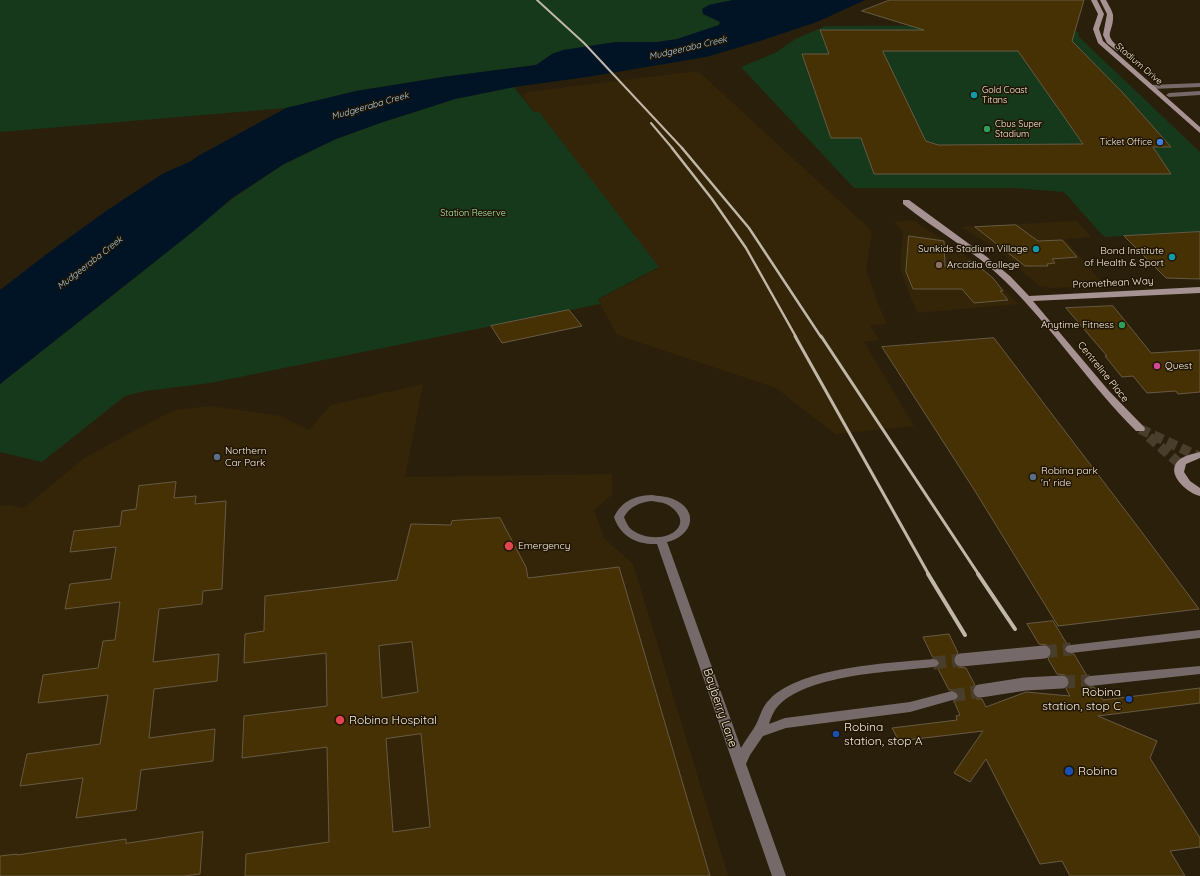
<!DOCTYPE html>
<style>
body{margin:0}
canvas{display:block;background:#2a1f0a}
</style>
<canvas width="1200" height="876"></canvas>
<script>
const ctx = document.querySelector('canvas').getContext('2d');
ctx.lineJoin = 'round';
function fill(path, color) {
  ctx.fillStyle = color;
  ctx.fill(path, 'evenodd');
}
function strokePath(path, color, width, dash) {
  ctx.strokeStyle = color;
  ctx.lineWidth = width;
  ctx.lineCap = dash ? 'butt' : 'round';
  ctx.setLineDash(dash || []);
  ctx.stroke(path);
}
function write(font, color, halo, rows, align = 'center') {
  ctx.font = font + ' Quicksand,sans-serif';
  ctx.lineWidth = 3;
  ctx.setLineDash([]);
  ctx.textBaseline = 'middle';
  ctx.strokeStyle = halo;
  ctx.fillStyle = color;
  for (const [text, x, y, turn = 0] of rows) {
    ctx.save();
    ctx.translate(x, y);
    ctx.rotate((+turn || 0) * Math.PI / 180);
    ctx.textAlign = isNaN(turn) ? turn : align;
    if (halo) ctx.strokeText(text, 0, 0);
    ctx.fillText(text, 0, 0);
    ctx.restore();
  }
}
const built = new Path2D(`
 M698,71L872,231L866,271L886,324L870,325L879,340L864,342L914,426L835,434L776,388L617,335L598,300L659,268L522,96L527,92Z
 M912,220L959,250L993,278L1018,304L917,313L900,269L903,231L894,222Z
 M1077,221L1091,237L1065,239L1101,282L1094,286L1051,288L1039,286L1002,253L962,227Z
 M423,384L405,477L612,474V495L594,510L604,538L633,564L728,876H0V506L9,505L24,508L84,458L164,415L175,410L210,406L280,416L309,430L331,405Z`);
const green = new Path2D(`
 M0,0H733L709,5L712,18L720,22L719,25L714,28L677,39L657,42H616L595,45L552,54L537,65L443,77L356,91L286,108L0,132Z
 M1047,25L1078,32L1079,37L1200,152V232L1104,237L1064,192L1013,188H854L741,67L775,53L797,38L826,26Z
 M514,87L534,112H539L659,267L598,299L600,304L210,383L145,391L125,396L42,462L0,452V384L131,281L232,199L284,164L336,139L380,123L455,99Z`);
const water = new Path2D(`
 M733,0H865L817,22L757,42L706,57L587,77L514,87L455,99L380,123L336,139L284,164L232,198L195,230L0,384V290L48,253L106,211L162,174L191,161L198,156L286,108L356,91L443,77L536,65L552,54L563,50L616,42H657L677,39L719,25L720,22L703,14L702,9L709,5Z`);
const building = new Path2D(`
 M890,0H1084L1072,41L1123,93L1171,147H1153L1171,174H874L861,138H831L802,54H829L820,30H924L862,11ZM883,51H1018L1083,144L938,145L926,141Z
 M1016,225L1038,241L1062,240L1077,257L1052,259L1055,263L1047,264L1048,266H1025L975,227Z
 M1200,232V279L1166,278L1124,236Z
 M909,236L944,241L945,266L972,261L993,278L1003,291H1000L1008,300L974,303L962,289H913L906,272Z
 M1113,306L1151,353L1200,350V392L1178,394L1176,391L1147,393L1133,376L1122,377L1105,356H1107L1066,308Z
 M569,310L582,326L502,343L491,326Z
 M994,338L1141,531L1199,609L1058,626L975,491L882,347Z
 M176,482L174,498L196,496L195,504L226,501L222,589L203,591L202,604L159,609L153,662L219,654L217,681L154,689L149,738L215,729L213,761L141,770L136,810L76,818L83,778L20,786L27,754L100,744L108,695L38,703L43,675L98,668L103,641L115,640L120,602L65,609L70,584L111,579L116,547L70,552L74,531L120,526L122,511L136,509L139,486Z
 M500,518L526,567L528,578L619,567L710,876H245L246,854L329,842L327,747L242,758L244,716L327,706L326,653L244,663L245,634L264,631L265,596L397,580L411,524L451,525L452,521ZM412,642L418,692L382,698L379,646ZM421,734L430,827L393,832L386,739Z
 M1053,621L1067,644L1064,650L1067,653L1074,654L1087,676L1083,682L1089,687H1094L1103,700L1200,688V703L1098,716L1157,741L1150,758L1200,838V847L1170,851L1185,876H1070L1062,861L1040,864L986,759L970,782L954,773L983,731L899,741L892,728L957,720L956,716L960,715L954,701L957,700L959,695L953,690H949L937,667L940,662L937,659L933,658L923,637L949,634L958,653L954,657V664L958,667L966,668L975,685L972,688L974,696L977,699H982L986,707L1026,692L1070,696L1066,689L1069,685V678L1065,675L1057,674L1048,659L1051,655V648L1047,645L1039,644L1027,624Z
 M203,832L200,874L184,876H0V856L17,854V855L126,839V843Z`);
const streetTunnel = new Path2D(`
 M1044,652L1071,649
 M933,663L961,660
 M1062,682L1090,681
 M952,696L980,691`);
const secondaryTunnel = new Path2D(`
 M1140,429L1198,456
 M1149,437L1180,464`);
const street = new Path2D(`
 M1200,83V87L1151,89L1148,87L1151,85Z
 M1200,91V95L1169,97L1166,95L1169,93Z
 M651,495C658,496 666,496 673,499C700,510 693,536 667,542L741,748C745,741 750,734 754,728C760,719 761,707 770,699C801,667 889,663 933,659L937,660L939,663L937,666L933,667C891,672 810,674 779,705C774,710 771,717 769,724L785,718L910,702L952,691L956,693L958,696L956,699L910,712L786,728L763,736L750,755L746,764L786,876H772L657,544C637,545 620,536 614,517C622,501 634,496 651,495ZM651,501C656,502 662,502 666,504C675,508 685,519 678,528C668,541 644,539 632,530C628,527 626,522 624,517C630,506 639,503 651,501Z
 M1200,630V638L1071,653L1067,652L1065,649L1067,646L1071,645Z
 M1200,666V674L1090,686L1086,684L1084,681L1086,678L1090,676Z`);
const secondary = new Path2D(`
 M1091,0H1097L1104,14L1099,29L1103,41L1200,127V133L1098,43L1093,29L1098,14Z
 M1100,0H1106C1108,4 1112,10 1113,15C1114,34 1101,33 1121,49V51H1117L1107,43L1103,35L1107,14Z
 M903,200H909L987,257L1011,277L1029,296L1200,287V293L1033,301L1109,391L1144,427L1145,429L1144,431H1136C1089,384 1052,327 1005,281C975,251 936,231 903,204Z
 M1200,452V458L1186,464L1184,472L1190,481L1200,488V496C1187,493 1164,473 1179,460C1185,455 1193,454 1200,452Z`);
const railFar3 = new Path2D(`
 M537,0L584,43L683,149
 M651,123L673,149`);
const railFar2 = new Path2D(`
 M672,148L712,199L746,248L796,337
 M682,148L749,228L821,337`);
const railFar1 = new Path2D(`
 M795,336L929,575
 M821,336L979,575`);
const rail = new Path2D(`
 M928,574L965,635
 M978,574L1015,629`);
const streetBridge = new Path2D(`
 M961,660L1044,652
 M980,691L1025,684L1062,682`);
const markers = [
 [974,95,4,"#0f9aa8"],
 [987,129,4,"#2e9e5b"],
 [1160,142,4,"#3f7fe0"],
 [1036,249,4,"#0f9aa8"],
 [1172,257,4,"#0f9aa8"],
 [939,265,4,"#8d6e63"],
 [1122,325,4,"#2e9e5b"],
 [1157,366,4,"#d1479c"],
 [217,457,4,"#5c6f8a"],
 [1033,477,4,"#5c6f8a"],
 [509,546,5,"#e0444e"],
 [1129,699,4,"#1a4fb4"],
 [340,720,5,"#e0444e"],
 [836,734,4,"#1a4fb4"],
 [1069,771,5,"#1a4fb4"]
];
const farWaternames = [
 ["Mudgeeraba Creek",688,48,-13],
 ["Mudgeeraba Creek",370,106,-16],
 ["Mudgeeraba Creek",90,263,-38]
];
const farStreetnames = [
 ["Stadium Drive",1139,64,41]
];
const farPoinames = [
 ["Gold Coast",982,90],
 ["Titans",982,100],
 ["Cbus Super",995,124],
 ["Stadium",995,134],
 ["Ticket Office",1152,142,"right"]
];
const farParknames = [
 ["Station Reserve",473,213]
];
const poiNames = [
 ["Sunkids Stadium Village",1028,249,"right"],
 ["Bond Institute",1164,251,"right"],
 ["of Health & Sport",1164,263,"right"],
 ["Arcadia College",947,265],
 ["Anytime Fitness",1114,325,"right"],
 ["Quest",1165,366],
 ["Northern",225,451],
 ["Car Park",225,463],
 ["Robina park",1041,471],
 ["'n' ride",1041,483],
 ["Emergency",518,546]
];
const streetNames = [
 ["Promethean Way",1113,283,-3],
 ["Centreline Place",1103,372,51]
];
const nearPoinames = [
 ["Robina",1121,692,"right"],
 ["station, stop C",1121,706,"right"],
 ["Robina Hospital",349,720],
 ["Robina",844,727],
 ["station, stop A",844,741],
 ["Robina",1078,771]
];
const nearStreetnames = [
 ["Bayberry Lane",720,708,71]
];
fill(built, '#342509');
fill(green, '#16381b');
fill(water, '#001425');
fill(building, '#463105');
strokePath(building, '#675a44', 1);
strokePath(streetTunnel, '#493e2b', 13, [13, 6]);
strokePath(secondaryTunnel, '#493e2b', 10, [10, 5]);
fill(street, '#766969');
fill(secondary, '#a79293');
strokePath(railFar3, '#c0b7a8', 2);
strokePath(railFar2, '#c0b7a8', 2.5);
strokePath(railFar1, '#c0b7a8', 3);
strokePath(rail, '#c0b7a8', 4);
strokePath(streetBridge, '#766969', 13);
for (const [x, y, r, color] of markers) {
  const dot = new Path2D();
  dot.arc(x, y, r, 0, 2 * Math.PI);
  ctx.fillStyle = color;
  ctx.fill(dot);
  strokePath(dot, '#201503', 1.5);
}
write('italic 9px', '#a6d4f4', '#201503', farWaternames);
write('9px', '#f7efe3', '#201503', farStreetnames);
write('9px', '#f7efe3', '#201503', farPoinames, 'left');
write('9px', '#aaefb1', '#201503', farParknames);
write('10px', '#f7efe3', '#201503', poiNames, 'left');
write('10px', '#f7efe3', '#201503', streetNames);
write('12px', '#f7efe3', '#201503', nearPoinames, 'left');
write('12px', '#f7efe3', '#201503', nearStreetnames);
</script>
